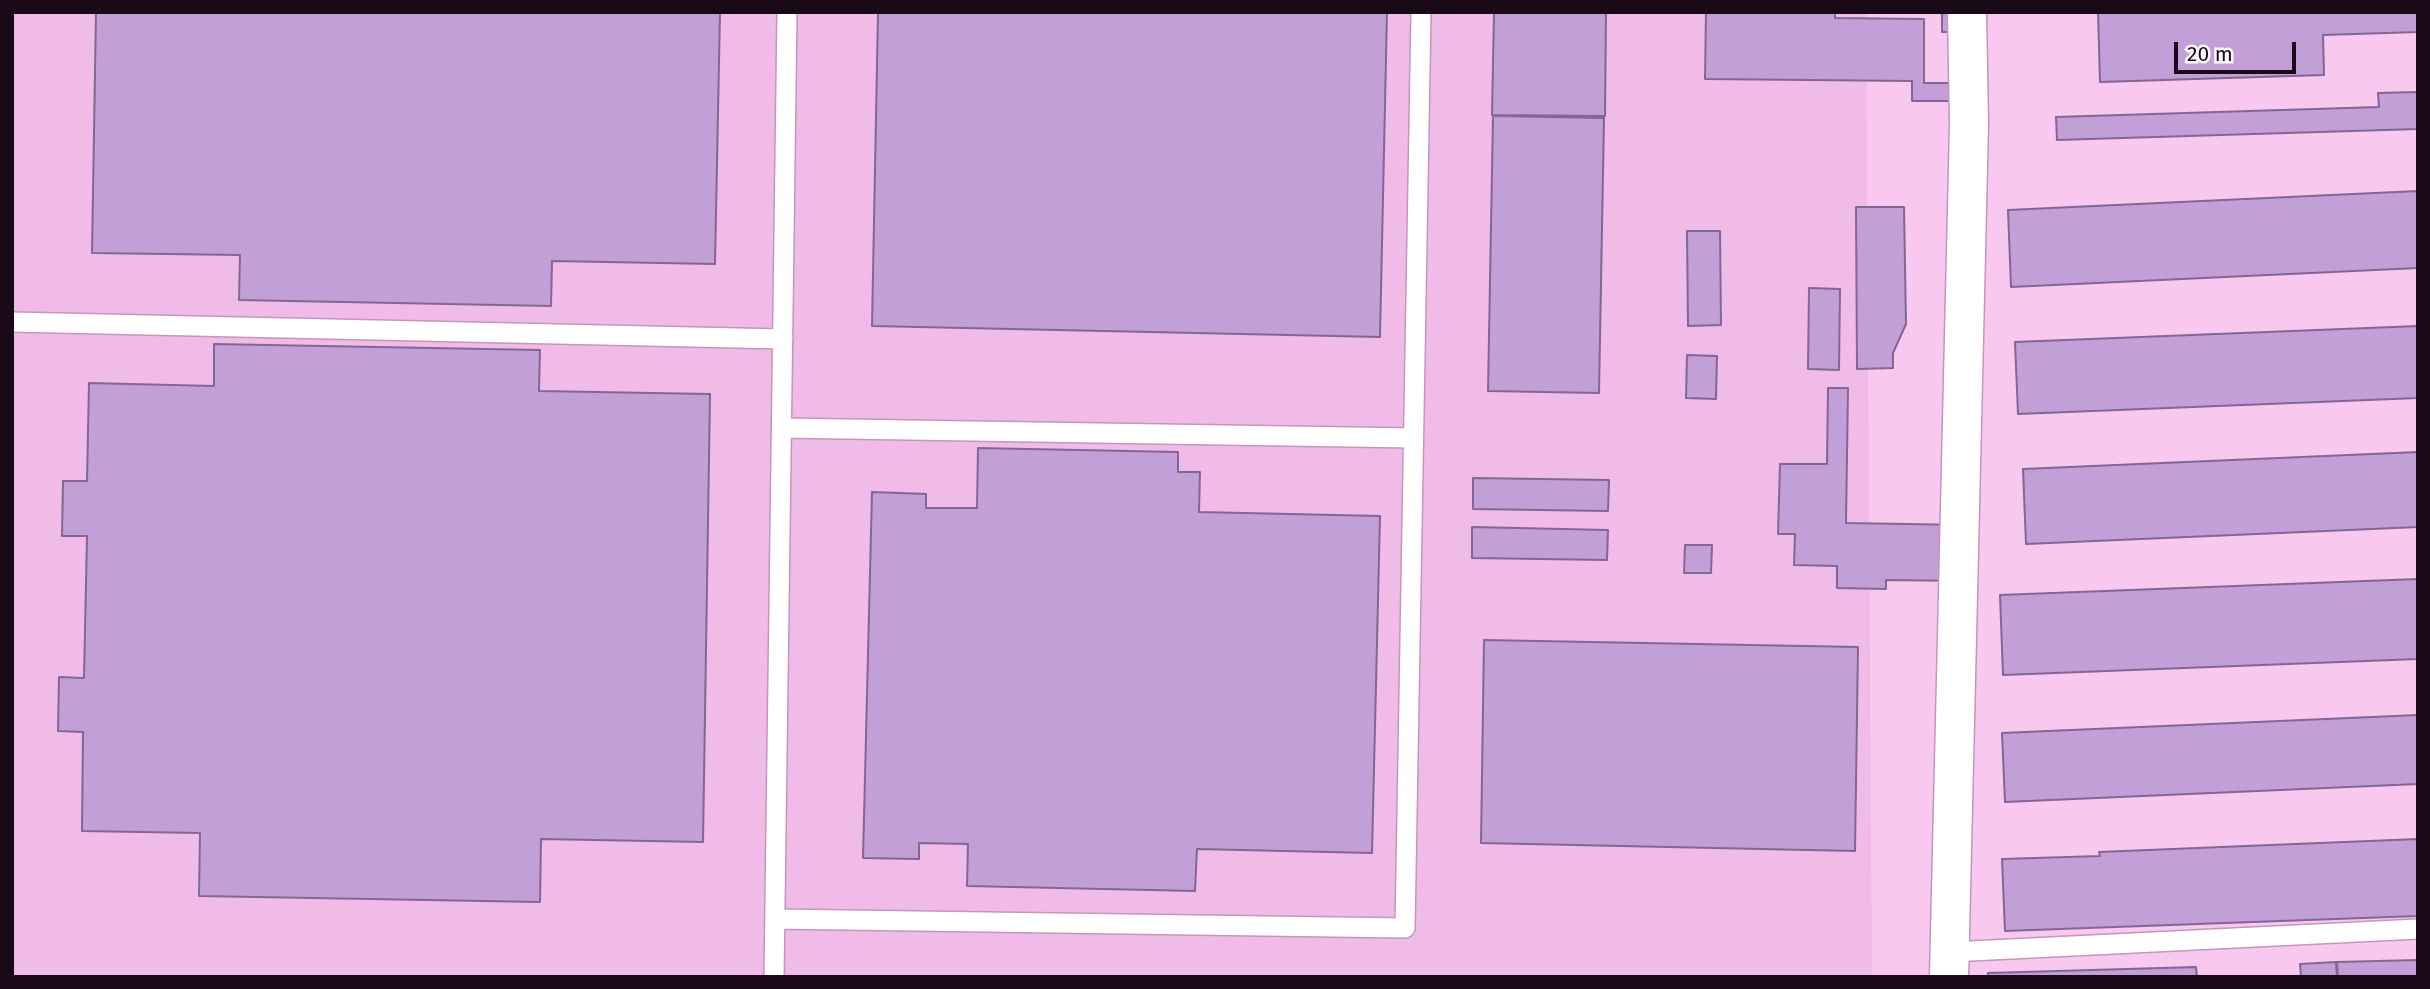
<!DOCTYPE html>
<style>
body{margin:0}
#map{position:relative;width:2430px;height:989px;overflow:hidden;background:#f8c8ef;font-family:"Fira Sans",sans-serif}
canvas{display:block}
.frame{position:absolute;inset:0;border:14px solid #1a0a18;pointer-events:none}
.scale{position:absolute;left:2174px;top:42px;width:122px;height:32px;box-sizing:border-box;border:4px solid #1a0a18;border-top:0;padding-left:9px;font-size:21px;line-height:24px;white-space:nowrap;color:#1a0a18;-webkit-text-stroke:5px #fdf8fc;paint-order:stroke}
</style>
<div id="map">
<canvas width="2430" height="989"></canvas>
<div class="frame"></div>
<div class="scale">20 m</div>
</div>
<script>
const ctx = document.querySelector('canvas').getContext('2d');
ctx.lineJoin = 'round';
function fill(path, color) {
  ctx.fillStyle = color;
  ctx.fill(path, 'evenodd');
}
function strokePath(path, color, width, dash) {
  ctx.strokeStyle = color;
  ctx.lineWidth = width;
  ctx.lineCap = dash ? 'butt' : 'round';
  ctx.setLineDash(dash || []);
  ctx.stroke(path);
}
const built = new Path2D(`
 M12,12H1866L1872,977H12Z`);
const building = new Path2D(`
 M96,12H720L715,264L552,261L551,306L239,300L240,255L92,253Z
 M878,12H1387L1380,337L872,326Z
 M1494,12H1606L1605,116L1492,115Z
 M1706,12H1835V18L1924,19V83H1949V32H1942V12H1965L1960,101H1912V81L1705,79Z
 M2098,12H2418V32L2323,35L2324,75L2100,82Z
 M2418,92V129L2057,140L2056,117L2379,107L2378,93Z
 M1493,116L1604,118L1599,393L1488,391Z
 M2418,191V268L2011,287L2008,210Z
 M1856,207H1904L1906,324L1893,353V368L1857,369Z
 M1687,231H1720L1721,325L1688,326Z
 M1809,288L1840,289L1839,370L1808,369Z
 M2418,326V398L2018,414L2015,342Z
 M214,344L540,350L539,391L710,394L703,842L541,839L540,902L199,896L200,833L82,831L83,732L58,731L59,677L84,678L87,536H62L63,481H87L89,383L214,386Z
 M1687,355L1717,356L1716,399L1686,398Z
 M1828,388H1848L1846,523L1966,525L1965,581L1886,580V589L1837,588V566L1794,565L1795,534H1778L1780,464H1827Z
 M978,448L1178,452V472H1200L1199,512L1380,516L1372,853L1197,849L1195,891L967,886L968,844L919,843V859L863,858L872,492L926,494V508H977Z
 M2418,452V527L2026,544L2023,469Z
 M1473,478L1609,480L1608,511L1473,509Z
 M1472,527L1608,530L1607,560L1472,558Z
 M1685,545H1712L1711,573H1684Z
 M2418,579V659L2003,675L2000,595Z
 M1484,640L1858,647L1855,851L1481,843Z
 M2418,715V784L2005,802L2002,733Z
 M2418,839V916L2005,931L2002,859L2100,856L2099,852Z
 M2418,960V977H2338L2337,962Z
 M2336,962L2337,977H2301L2300,964Z
 M2196,967L2197,977H1988V973Z`);
const lane = new Path2D(`
 M12,322L783,339
 M782,428L1413,438
 M775,919L1405,928L1421,12
 M1950,952L2418,929
 M774,977L787,12`);
const street = new Path2D(`
 M1949,977L1969,124L1967,12`);
fill(built, '#f1bbe8');
fill(building, '#c2a0d7');
strokePath(building, '#826693', 2);
strokePath(lane, '#c496bc', 22);
strokePath(street, '#c496bc', 41);
strokePath(lane, '#fff', 19);
strokePath(street, '#fff', 38);
</script>
